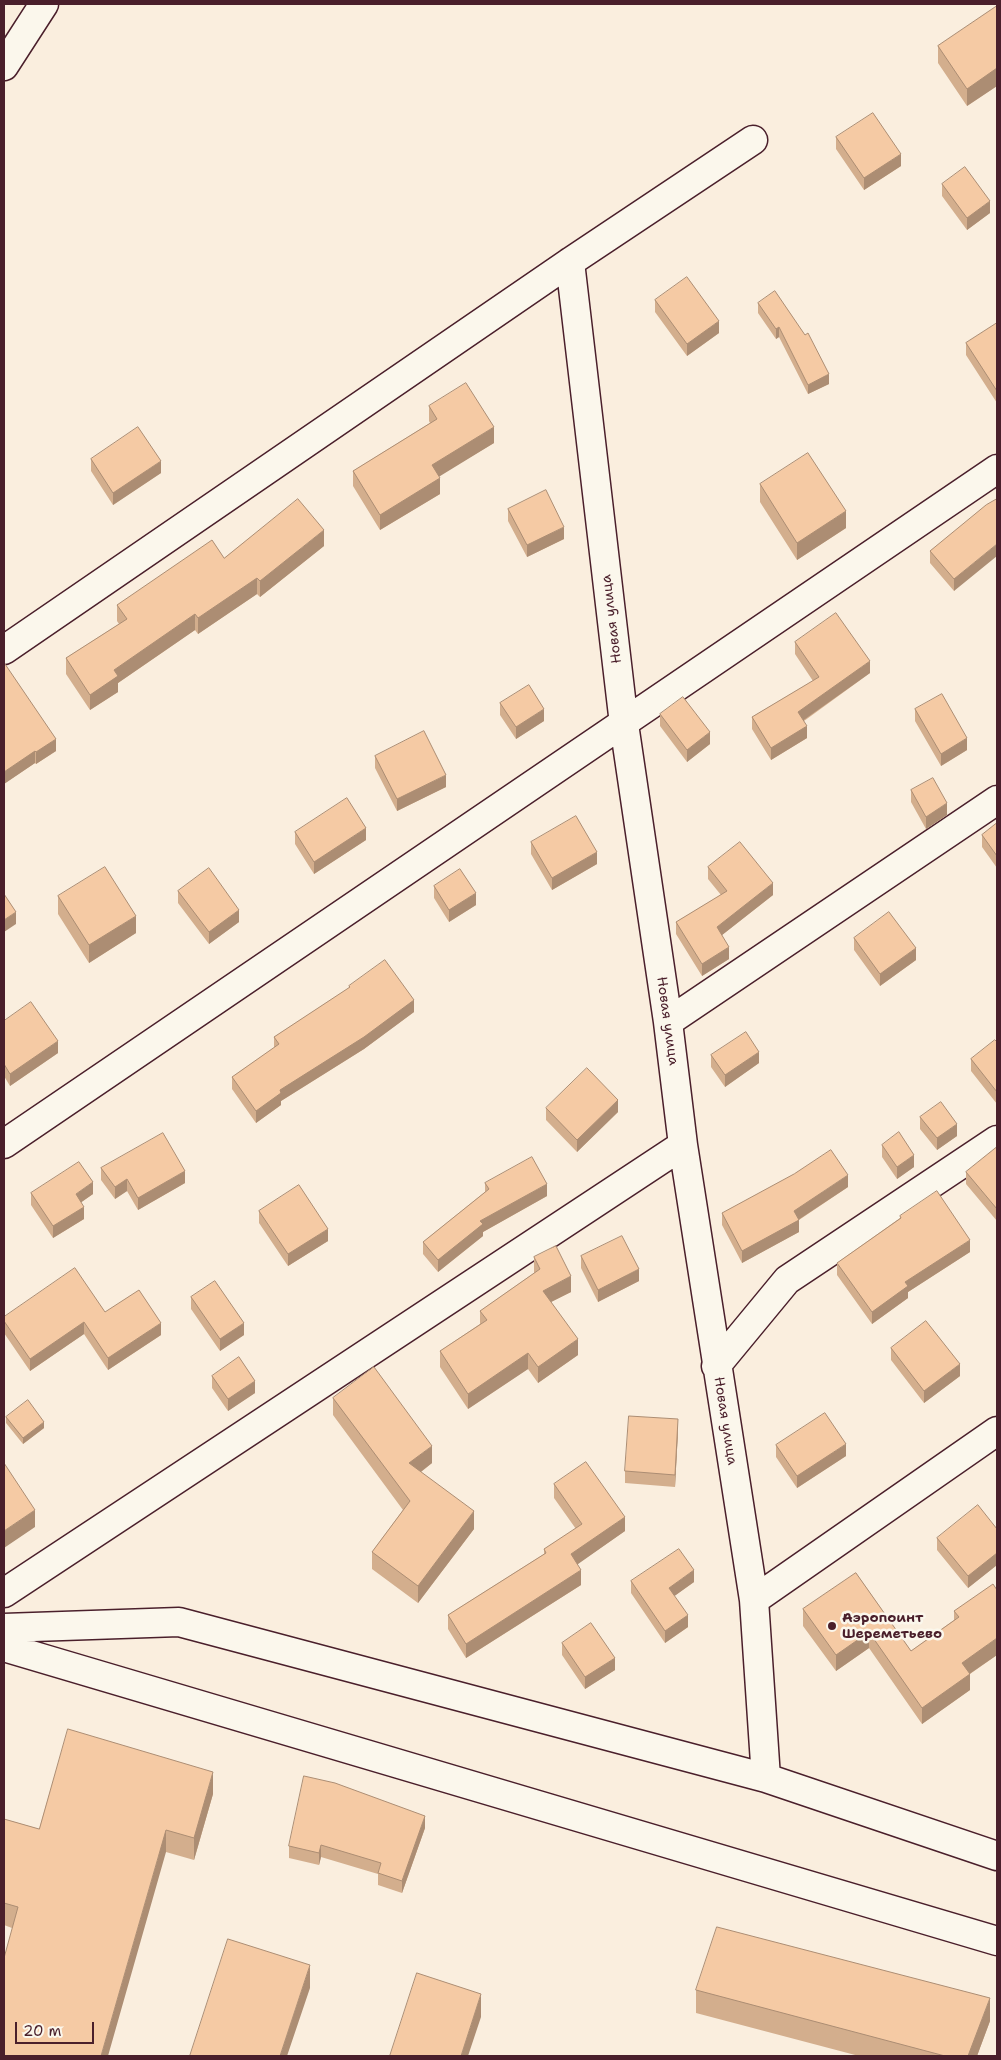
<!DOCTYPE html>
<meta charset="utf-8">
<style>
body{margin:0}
#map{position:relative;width:1001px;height:2060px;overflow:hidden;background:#faeede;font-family:"Shantell Sans",sans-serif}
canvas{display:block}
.frame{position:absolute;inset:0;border:5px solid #4a1f2b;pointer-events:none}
.scale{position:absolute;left:15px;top:2022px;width:79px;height:22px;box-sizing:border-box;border:2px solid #4a1f2b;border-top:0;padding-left:6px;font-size:15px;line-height:18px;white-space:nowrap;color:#4a1f2b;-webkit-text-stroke:4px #fbf7ec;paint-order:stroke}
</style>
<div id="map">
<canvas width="1001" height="2060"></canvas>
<div class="frame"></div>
<div class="scale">20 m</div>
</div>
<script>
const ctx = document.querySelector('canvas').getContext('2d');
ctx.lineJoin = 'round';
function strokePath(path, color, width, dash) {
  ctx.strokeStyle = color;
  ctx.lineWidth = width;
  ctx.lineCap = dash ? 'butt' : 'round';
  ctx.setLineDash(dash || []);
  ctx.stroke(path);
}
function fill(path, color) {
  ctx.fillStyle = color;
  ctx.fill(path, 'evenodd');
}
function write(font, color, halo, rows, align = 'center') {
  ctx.font = font + ' "Shantell Sans",sans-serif';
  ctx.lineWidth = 5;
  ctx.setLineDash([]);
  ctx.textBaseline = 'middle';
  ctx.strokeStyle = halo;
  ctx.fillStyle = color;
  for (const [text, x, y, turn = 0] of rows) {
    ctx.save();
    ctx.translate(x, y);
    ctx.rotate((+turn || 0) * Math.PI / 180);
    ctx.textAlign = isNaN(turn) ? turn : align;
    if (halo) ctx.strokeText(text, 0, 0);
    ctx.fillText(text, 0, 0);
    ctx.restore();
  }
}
const minor = new Path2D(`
 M570,262L624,724L668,1022L683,1145L754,1600L766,1778
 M4,650L570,262L753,140
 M668,1022L997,800
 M4,1144L997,469
 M716,1366L787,1280L997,1140
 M4,1593L683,1145
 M754,1600L997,1431
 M4,1628L179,1622L766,1778L997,1856
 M4,1647L997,1941`);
const secondary = new Path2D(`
 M4,66L44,4`);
const wall = new Path2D(`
 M997,6V86L967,106L938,63V46Z
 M836,137L901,166L864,190L836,149Z
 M942,184L990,213L967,230L942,196Z
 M655,300L719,333L687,356L655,312Z
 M758,303L805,335L829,384L808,394L779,337L776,339L758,313Z
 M997,323V403L966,355V343Z
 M429,406L494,443L438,476L440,494L380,530L353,486V471L430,423L429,421Z
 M91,459L161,473L113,505L91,471Z
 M760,484L846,528L797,560L760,502Z
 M997,499L954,591L930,563V551Z
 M508,509L564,539L527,557L508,521Z
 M324,546L260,597L257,594L198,634L195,630L118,683V692L90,710L66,674V658L119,624L117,621V605L224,558Z
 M795,642L870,673L804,721L807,738L771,760L752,729V717L813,681L795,654Z
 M4,665L56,751L36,764L35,763L4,784Z
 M500,703L544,721L516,739L500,715Z
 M915,709L967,750L941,766L915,721Z
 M660,714L710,744L687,762L660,726Z
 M375,756L446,787L397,811L375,768Z
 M911,790L947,815L926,829L911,802Z
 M997,823V868L982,847V835Z
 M295,832L366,840L314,874L295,844Z
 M531,842L597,864L552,890L531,854Z
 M708,867L773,895L722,935L729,959L702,976L676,934V922L721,895L708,879Z
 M434,886L476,905L449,922L434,898Z
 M178,891L239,922L209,944L178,903Z
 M58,896L136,933L89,963L58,914Z
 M854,938L916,960L880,986L854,950Z
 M349,986L414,1012L364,1049L281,1101V1105L256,1123L232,1089V1077L274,1048V1037L349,988Z
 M997,987V1002L996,1000V988Z
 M4,1021L58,1053L10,1086L4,1076Z
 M997,1042V1104L971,1071V1059Z
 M711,1055L759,1063L725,1087L711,1067Z
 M546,1108L618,1112L577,1152L546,1120Z
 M920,1117L957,1136L937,1150L920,1129Z
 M882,1145L914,1167L897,1179L882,1157Z
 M997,1147V1221L966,1184V1172Z
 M101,1168L185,1183L138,1210L127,1191L115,1199L101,1180Z
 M485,1183L547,1196L483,1232V1236L438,1272L423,1254V1242L485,1192Z
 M848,1187L799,1220V1232L742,1263L722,1225V1213Z
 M31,1193L93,1194L81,1202L84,1219L53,1238L31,1205Z
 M259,1211L328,1241L288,1266L259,1223Z
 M900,1216L970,1252L908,1292V1298L872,1324L837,1275V1263L900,1218Z
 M581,1256L639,1281L598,1302L581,1268Z
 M534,1257L571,1292L551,1302L578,1355L538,1383L528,1369L468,1409L440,1367V1351L480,1324V1311L534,1273Z
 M191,1297L244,1335L220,1351L191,1309Z
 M105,1312L161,1335L108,1370L84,1334L30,1371L4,1333V1317Z
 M891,1348L960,1376L924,1403L891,1360Z
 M212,1376L255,1393L228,1411L212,1388Z
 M333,1398L432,1463L421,1472L474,1529L418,1603L372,1569V1552L403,1510L333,1415Z
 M6,1417L44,1428L23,1444L6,1423Z
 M678,1431L675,1487L625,1483V1471Z
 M776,1445L846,1456L797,1488L776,1457Z
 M554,1484L625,1531L577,1564L581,1585L466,1658L448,1629V1615L544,1554V1549L576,1529L554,1498Z
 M997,1529V1565L968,1588L937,1550V1538Z
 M856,1573L911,1651L954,1620V1611L997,1655L970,1674V1690L922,1724L869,1648L836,1671L803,1626V1609Z
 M631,1581L694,1582L674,1596L688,1627L665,1643L631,1593Z
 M562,1643L615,1670L585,1689L562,1655Z
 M213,1794L194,1860L166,1852L12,1928L4,1925V1819L39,1829Z
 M425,1828L402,1893L378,1885V1874L321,1857L319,1865L289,1858V1846Z
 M696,1990L990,2021L977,2056H859L696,2013Z`);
const shadedWall = new Path2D(`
 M997,68V86L967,106V89Z
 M901,154V166L864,190V178Z
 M990,201V213L967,230V218Z
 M719,321V333L687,356V344Z
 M779,327V337L776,339V329Z
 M829,374V384L808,394V385Z
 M494,427V443L432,481V465Z
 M161,461V473L113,505V493Z
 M440,478V494L380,530V515Z
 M846,511V528L797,560V543Z
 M564,527V539L527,557V545Z
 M324,530V546L260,597V581Z
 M997,544V556L954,591V579Z
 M257,578V594L198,634V618Z
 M195,614V630L118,683V692L90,710V695L114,670Z
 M870,661V673L798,724V712Z
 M544,709V721L516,739V727Z
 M807,726V738L771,760V748Z
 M710,732V744L687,762V750Z
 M967,738V750L941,766V754Z
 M56,739V751L36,764V752Z
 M35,751V763L4,784V772Z
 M446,775V787L397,811V799Z
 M947,803V815L926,829V817Z
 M366,828V840L314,874V862Z
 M597,852V864L552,890V878Z
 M773,883V895L717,939V927Z
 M476,893V905L449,922V910Z
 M239,910V922L209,944V932Z
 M16,912V924L4,932V920Z
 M136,916V933L89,963V945Z
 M729,947V959L702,976V964Z
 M916,948V960L880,986V974Z
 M414,1000V1012L364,1049L281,1101V1105L256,1123V1111L280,1090Z
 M58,1041V1053L10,1086V1074Z
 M759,1052V1063L725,1087V1075Z
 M618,1100V1112L577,1152V1140Z
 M957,1124V1136L937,1150V1138Z
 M914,1155V1167L897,1179V1167Z
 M185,1171V1183L138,1210V1198Z
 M848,1175V1187L795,1222L799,1220V1232L742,1263V1251L794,1211Z
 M127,1179V1191L115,1199V1187Z
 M93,1182V1194L76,1206V1194Z
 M547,1184V1196L483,1232V1236L438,1272V1260L480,1221Z
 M84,1207V1219L53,1238V1226Z
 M328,1229V1241L288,1266V1254Z
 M970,1240V1252L908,1292V1298L872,1324V1312L905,1282Z
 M639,1269V1281L598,1302V1290Z
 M571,1276V1292L543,1306V1291Z
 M84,1322V1334L30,1371V1359Z
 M161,1323V1335L108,1370V1358Z
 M244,1323V1335L220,1351V1339Z
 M578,1339V1355L538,1383V1367Z
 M528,1353V1369L468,1409V1394Z
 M960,1364V1376L924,1403V1391Z
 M255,1381V1393L228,1411V1399Z
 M678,1419V1431L675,1487V1475Z
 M44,1422V1428L23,1444V1438Z
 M846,1444V1456L797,1488V1476Z
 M432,1446V1463L409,1481V1463Z
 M35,1510V1527L4,1548V1531Z
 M474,1511V1529L418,1603V1586Z
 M625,1517V1531L571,1569V1554Z
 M997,1553V1565L968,1588V1576Z
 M581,1570V1585L466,1658V1644Z
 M694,1570V1582L669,1600V1588Z
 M688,1615V1627L665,1643V1631Z
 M869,1632V1648L836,1671V1655Z
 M997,1638V1655L962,1679V1663Z
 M615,1658V1670L585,1689V1677Z
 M970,1674V1690L922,1724V1708Z
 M213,1772V1794L194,1860V1838Z
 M425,1816V1828L402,1893V1881Z
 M166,1830V1852L108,2056H101Z
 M321,1845V1857L319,1865V1853Z
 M310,1965V1988L287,2056H280Z
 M481,1994V2017L468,2056H461Z
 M990,1998V2021L977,2056H968Z`);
const building = new Path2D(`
 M997,6V68L967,89L938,46Z
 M873,113L901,154L864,178L836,137Z
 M965,167L990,201L967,218L942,184Z
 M687,277L719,321L687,344L655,300Z
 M775,291L805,335L808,333L829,374L808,385L779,327L776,329L758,303Z
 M997,323V391L966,343Z
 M466,383L494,427L432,465L440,478L380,515L353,471L437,419L429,406Z
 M138,427L161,461L113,493L91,459Z
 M808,453L846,511L797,543L760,484Z
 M546,490L564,527L527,545L508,509Z
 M298,499L324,530L260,581L257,578L198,618L195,614L114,670L118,676L90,695L66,658L127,619L117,605L212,540L224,558Z
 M997,499V544L954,579L930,551L986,505Z
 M836,613L870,661L798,712L807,726L771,748L752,717L819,677L795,642Z
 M5,664L56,739L36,752L35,751L4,772V665Z
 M529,685L544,709L516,727L500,703Z
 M942,694L967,738L941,754L915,709Z
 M683,697L710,732L687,750L660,714Z
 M424,731L446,775L397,799L375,756Z
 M933,778L947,803L926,817L911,790Z
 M347,798L366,828L314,862L295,832Z
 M576,816L597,852L552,878L531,842Z
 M997,823V856L982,835Z
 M740,842L773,883L717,927L729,947L702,964L676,922L727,891L708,867Z
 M105,867L136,916L89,945L58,896Z
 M209,868L239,910L209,932L178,891Z
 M460,869L476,893L449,910L434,886Z
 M4,894L16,912L4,920Z
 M889,912L916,948L880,974L854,938Z
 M385,960L414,1000L364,1037L280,1090L281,1093L256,1111L232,1077L279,1044L274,1037L350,987L349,986Z
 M31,1002L58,1041L10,1074L4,1064V1021Z
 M746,1032L759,1052L725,1075L711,1055Z
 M995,1040L997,1042V1092L971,1059Z
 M587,1068L618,1100L577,1140L546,1108Z
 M941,1102L957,1124L937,1138L920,1117Z
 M899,1132L914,1155L897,1167L882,1145Z
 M163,1133L185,1171L138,1198L127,1179L115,1187L101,1168Z
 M997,1147V1209L966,1172Z
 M831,1150L848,1175L794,1211L799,1220L742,1251L722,1213L794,1174Z
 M532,1157L547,1184L480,1221L483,1224L438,1260L423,1242L489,1189L485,1183Z
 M79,1162L93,1182L76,1194L84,1207L53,1226L31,1193Z
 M299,1185L328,1229L288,1254L259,1211Z
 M937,1191L970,1240L905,1282L908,1286L872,1312L837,1263L901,1218L900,1216Z
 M622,1236L639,1269L598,1290L581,1256Z
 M556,1246L571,1276L543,1291L578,1339L538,1367L528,1353L468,1394L440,1351L487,1320L480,1311L540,1269L534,1257Z
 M75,1268L105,1312L139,1290L161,1323L108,1358L84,1322L30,1359L4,1321V1317Z
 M215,1281L244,1323L220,1339L191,1297Z
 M926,1321L960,1364L924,1391L891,1348Z
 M239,1357L255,1381L228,1399L212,1376Z
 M374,1367L432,1446L409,1463L474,1511L418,1586L372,1552L410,1501L333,1398Z
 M28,1400L44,1422L23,1438L6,1417Z
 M825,1413L846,1444L797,1476L776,1445Z
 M629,1416L678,1419L675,1475L625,1471Z
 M586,1462L625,1517L571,1554L581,1570L466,1644L448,1615L546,1553L544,1549L582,1524L554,1484Z
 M4,1463L35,1510L4,1531Z
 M978,1505L997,1529V1553L968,1576L937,1538Z
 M679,1549L694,1570L669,1588L688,1615L665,1631L631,1581Z
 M856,1573L911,1651L959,1617L954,1611L993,1584L997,1590V1638L962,1663L970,1674L922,1708L869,1632L836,1655L803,1609Z
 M591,1623L615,1658L585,1677L562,1643Z
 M68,1729L213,1772L194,1838L166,1830L101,2056H4V1958L18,1907L4,1903V1819L39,1829Z
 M304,1776L335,1783L425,1816L402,1881L378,1873L381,1863L321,1845L319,1853L289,1846Z
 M717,1927L990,1998L968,2056H945L696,1990Z
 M228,1939L310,1965L280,2056H190Z
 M417,1973L481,1994L461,2056H390Z`);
const markers = [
 [832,1626,5,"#4a1f2b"]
];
const streetNames = [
 ["Новая улица",612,619,-97],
 ["Новая улица",667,1021,82],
 ["Новая улица",725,1421,81]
];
const poiNames = [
 ["Аэропоинт",842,1618],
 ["Шереметьево",842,1634]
];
strokePath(minor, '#4a1f2b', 31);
strokePath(secondary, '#4a1f2b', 31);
strokePath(minor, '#fbf7ec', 28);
strokePath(secondary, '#fbf7ec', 28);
fill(wall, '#d3ae8d');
fill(shadedWall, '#ac8d73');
fill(building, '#f5caa4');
strokePath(building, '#ac8d73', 1);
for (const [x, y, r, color] of markers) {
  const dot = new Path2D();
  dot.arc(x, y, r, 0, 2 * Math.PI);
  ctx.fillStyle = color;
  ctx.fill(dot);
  strokePath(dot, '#fbf7ec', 2);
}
write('14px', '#4a1f2b', '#fbf7ec', streetNames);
write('bold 14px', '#4a1f2b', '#fbf7ec', poiNames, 'left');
</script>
